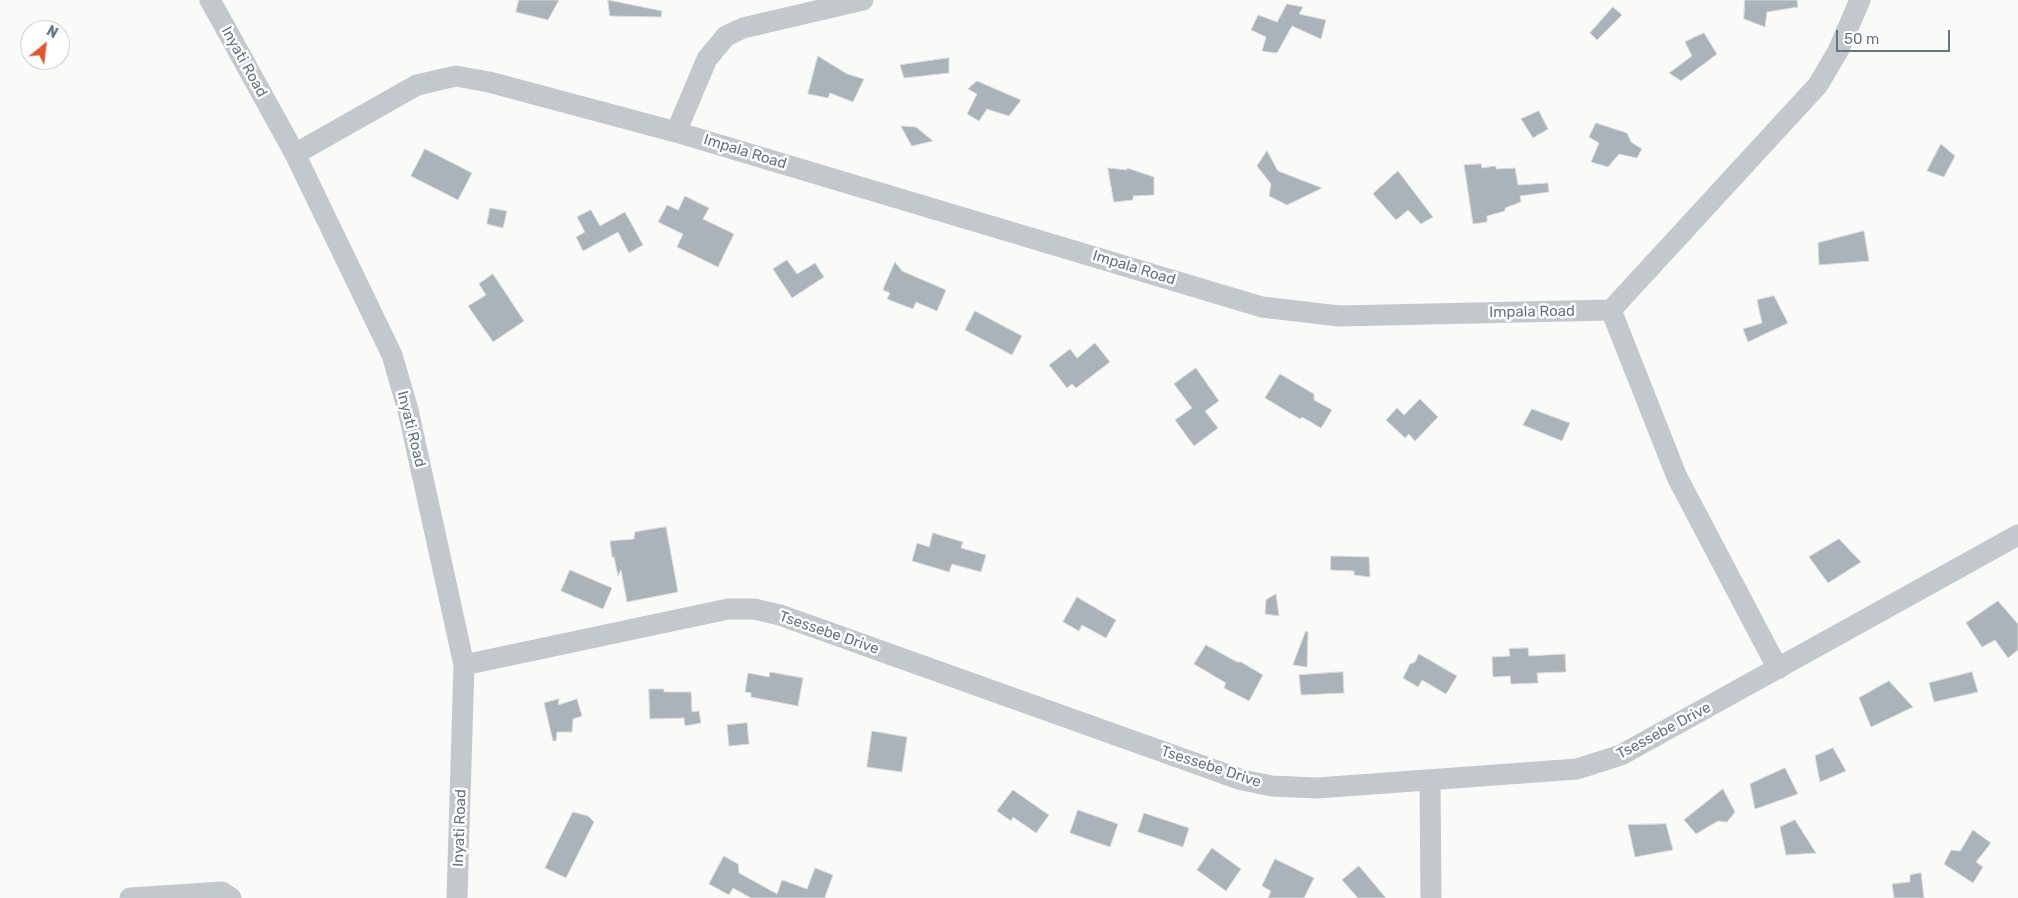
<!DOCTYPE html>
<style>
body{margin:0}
#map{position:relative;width:2018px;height:898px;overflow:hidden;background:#fafaf8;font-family:Rubik,sans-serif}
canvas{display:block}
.north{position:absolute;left:20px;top:20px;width:50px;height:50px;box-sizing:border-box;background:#fff;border:1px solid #c1c8cd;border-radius:50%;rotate:29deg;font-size:14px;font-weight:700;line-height:20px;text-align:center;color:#657683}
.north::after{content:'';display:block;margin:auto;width:18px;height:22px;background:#e4572e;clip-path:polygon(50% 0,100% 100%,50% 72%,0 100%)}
.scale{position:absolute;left:1836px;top:30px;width:114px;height:22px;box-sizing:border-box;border:2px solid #657683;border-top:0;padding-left:6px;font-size:15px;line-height:18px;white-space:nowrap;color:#657683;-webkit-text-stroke:4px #fff;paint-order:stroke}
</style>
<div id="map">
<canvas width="2018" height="898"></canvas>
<div class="north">N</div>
<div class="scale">50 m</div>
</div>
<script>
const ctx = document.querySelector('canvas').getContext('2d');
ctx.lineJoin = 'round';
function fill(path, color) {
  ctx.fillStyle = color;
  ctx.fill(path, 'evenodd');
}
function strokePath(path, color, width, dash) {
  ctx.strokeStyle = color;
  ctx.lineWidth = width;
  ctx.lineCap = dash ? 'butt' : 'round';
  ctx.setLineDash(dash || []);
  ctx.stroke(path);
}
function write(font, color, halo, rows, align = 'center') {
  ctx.font = font + ' Rubik,sans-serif';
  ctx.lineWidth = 5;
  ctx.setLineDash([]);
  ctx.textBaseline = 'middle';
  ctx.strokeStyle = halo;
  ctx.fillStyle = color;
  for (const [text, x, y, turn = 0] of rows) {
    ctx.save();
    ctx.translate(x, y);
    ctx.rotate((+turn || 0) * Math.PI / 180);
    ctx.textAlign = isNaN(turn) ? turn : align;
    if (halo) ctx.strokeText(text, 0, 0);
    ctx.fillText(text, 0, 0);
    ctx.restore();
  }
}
const building = new Path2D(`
 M519,0H559L548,20L516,12Z
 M608,0L662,11L661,17L610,16Z
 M1745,0H1797L1798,7L1767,12L1765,27L1744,19Z
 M1287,4L1303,7L1299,14L1326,20L1321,39L1292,26L1277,53L1262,51L1266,37L1251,30L1258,15L1277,22Z
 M1613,7L1622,15L1597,40L1590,33Z
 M1704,33L1717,54L1681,81L1669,73L1692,56L1685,42Z
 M818,56L847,74L864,79L853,102L830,93L828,98L808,94Z
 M949,58V73L904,78L900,65Z
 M977,81L1021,100L1009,116L987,109L979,121L967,114L977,94L968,89Z
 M1539,111L1548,129L1533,138L1521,119Z
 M1596,123L1627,133L1631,142L1642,149L1637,158L1619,154L1608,167L1591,162L1599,143L1589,137Z
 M901,126L916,127L933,141L912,146Z
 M1941,144L1955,156L1944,177L1927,171Z
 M425,149L472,173L458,200L411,176Z
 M1267,151L1278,171L1322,188L1287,205L1269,196L1271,184L1257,166Z
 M1481,164L1482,168L1496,166V169L1515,168L1518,185L1548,183L1549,192L1520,196L1521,202L1505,208V211L1487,216V222L1473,224L1464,165Z
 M1108,168L1127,170V168L1154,177V195L1133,196V200L1114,202Z
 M1398,171L1433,217L1421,224L1408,210L1396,220L1373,194Z
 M685,196L709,208L703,219L734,234L718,267L677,247L683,234L658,222L667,205L678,210Z
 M490,208L507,211L503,228L487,224Z
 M591,210L600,226L625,212L643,245L629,253L618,232L583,251L576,237L585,232L577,217Z
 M1864,231L1869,261L1819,265L1818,243Z
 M787,260L797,274L815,263L824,277L792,298L773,269Z
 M895,262L902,271L946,290L937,311L916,302L913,309L887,299L890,293L883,290Z
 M493,274L524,321L493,342L468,306L486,295L479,284Z
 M1774,296L1788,323L1748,342L1743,329L1762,323L1757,300Z
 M975,311L1022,336L1012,355L965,330Z
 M1095,343L1110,362L1076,388L1072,384L1067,388L1049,365L1070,349L1077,358Z
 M1196,368L1219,401L1205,411L1218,428L1194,446L1175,420L1192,408L1174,384Z
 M1280,374L1314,394V400L1332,410L1321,428L1302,417L1300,419L1265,398Z
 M1420,399L1438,417L1415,441L1409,434L1405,438L1386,420L1397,408L1404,415Z
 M1532,409L1570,423L1562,441L1523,425Z
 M666,527L678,592L627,602L621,570L618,576L614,557H612L610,541L634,539L635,532Z
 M933,533L963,542L961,548L986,555L981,572L952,564L949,572L912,561L917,543L929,547Z
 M1839,539L1861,562L1828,583L1809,557Z
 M1331,556L1369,557L1370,577L1354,575V571L1331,570Z
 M570,570L612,588L603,609L561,591Z
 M1276,594L1279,616L1265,614L1266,600Z
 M1077,597L1116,620L1106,638L1082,625L1079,631L1063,622Z
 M1998,601L2018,624V650L2008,658L1995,640L1982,647L1966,623Z
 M1306,631L1308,632L1307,667L1293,665Z
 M1206,645L1237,662H1241L1263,675L1249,701L1224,688L1226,683L1194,664Z
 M1528,648L1529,656L1565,654L1566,672L1537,673L1538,683L1511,684L1510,676L1493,677L1492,657L1510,656L1509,649Z
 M1419,654L1457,676L1446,694L1422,680L1418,687L1403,678L1410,664L1415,662Z
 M770,672L803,678L798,706L751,697V693L745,692L748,673L769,677Z
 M1343,672L1344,693L1301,695L1299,675Z
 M1972,672L1978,692L1934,702L1929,683Z
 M1889,681L1913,707L1871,727L1859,698Z
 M649,689H664V692H691L692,712L699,711L701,723L685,726L684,718L650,719Z
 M559,699L558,705L577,699L582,716L573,719L572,732H557L556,741H553L544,703Z
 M747,723L749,744L729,746L727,725Z
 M872,731L907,737L902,772L867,767Z
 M1833,748L1846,771L1820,782L1815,756Z
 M1785,768L1798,794L1755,809L1750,784Z
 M1723,789L1735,812L1727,822L1718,821L1696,834L1684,820Z
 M1013,790L1049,815L1036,833L1013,817L1011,821L997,811Z
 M1078,810L1118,824L1110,847L1070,833Z
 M573,812L588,816L594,822L566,878L545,868Z
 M1144,813L1189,828L1183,847L1138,832Z
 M1795,820L1816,853L1786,855L1780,827Z
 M1666,824L1673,850L1635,857L1628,825Z
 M1973,830L1991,843L1976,862L1983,867L1973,883L1944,864L1951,850L1960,851Z
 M1212,848L1241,869L1226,891L1197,870Z
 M724,856L738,864L739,873L777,894L782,880L807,889L815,868L833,875L825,897L826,898H751L733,888L729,895L709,884Z
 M1275,859L1314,878L1304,898H1268L1271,891L1262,886Z
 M1359,866L1386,898H1358L1342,880Z
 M1921,873L1924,898H1894L1892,884L1910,882V875Z`);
const minor = new Path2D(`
 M210,0L295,154L392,355L408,410L464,665L457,898
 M676,132L707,59L726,36L743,28L863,0
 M295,154L417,85L456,76L489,82L676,132L1262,307L1339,316L1611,310L1818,85L1838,51L1860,0
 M1611,310L1677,477L1778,669
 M464,665L728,609H754L780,615L1242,780L1272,786L1316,788L1345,786L1577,769L1621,755L2018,535
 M1430,780L1431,898
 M130,898L222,892L231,898`);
const streetNames = [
 ["Inyati Road",244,62,61],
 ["Impala Road",745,152,17],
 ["Impala Road",1134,268,17],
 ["Impala Road",1532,312,-1],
 ["Inyati Road",411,429,76],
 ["Tsessebe Drive",829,633,19],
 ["Tsessebe Drive",1664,731,-28],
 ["Tsessebe Drive",1211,767,18],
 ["Inyati Road",460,828,-88]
];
fill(building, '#aab3b9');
strokePath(building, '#dcdcda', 1);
strokePath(minor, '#c3c8cc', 21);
write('15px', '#657683', '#fff', streetNames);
</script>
